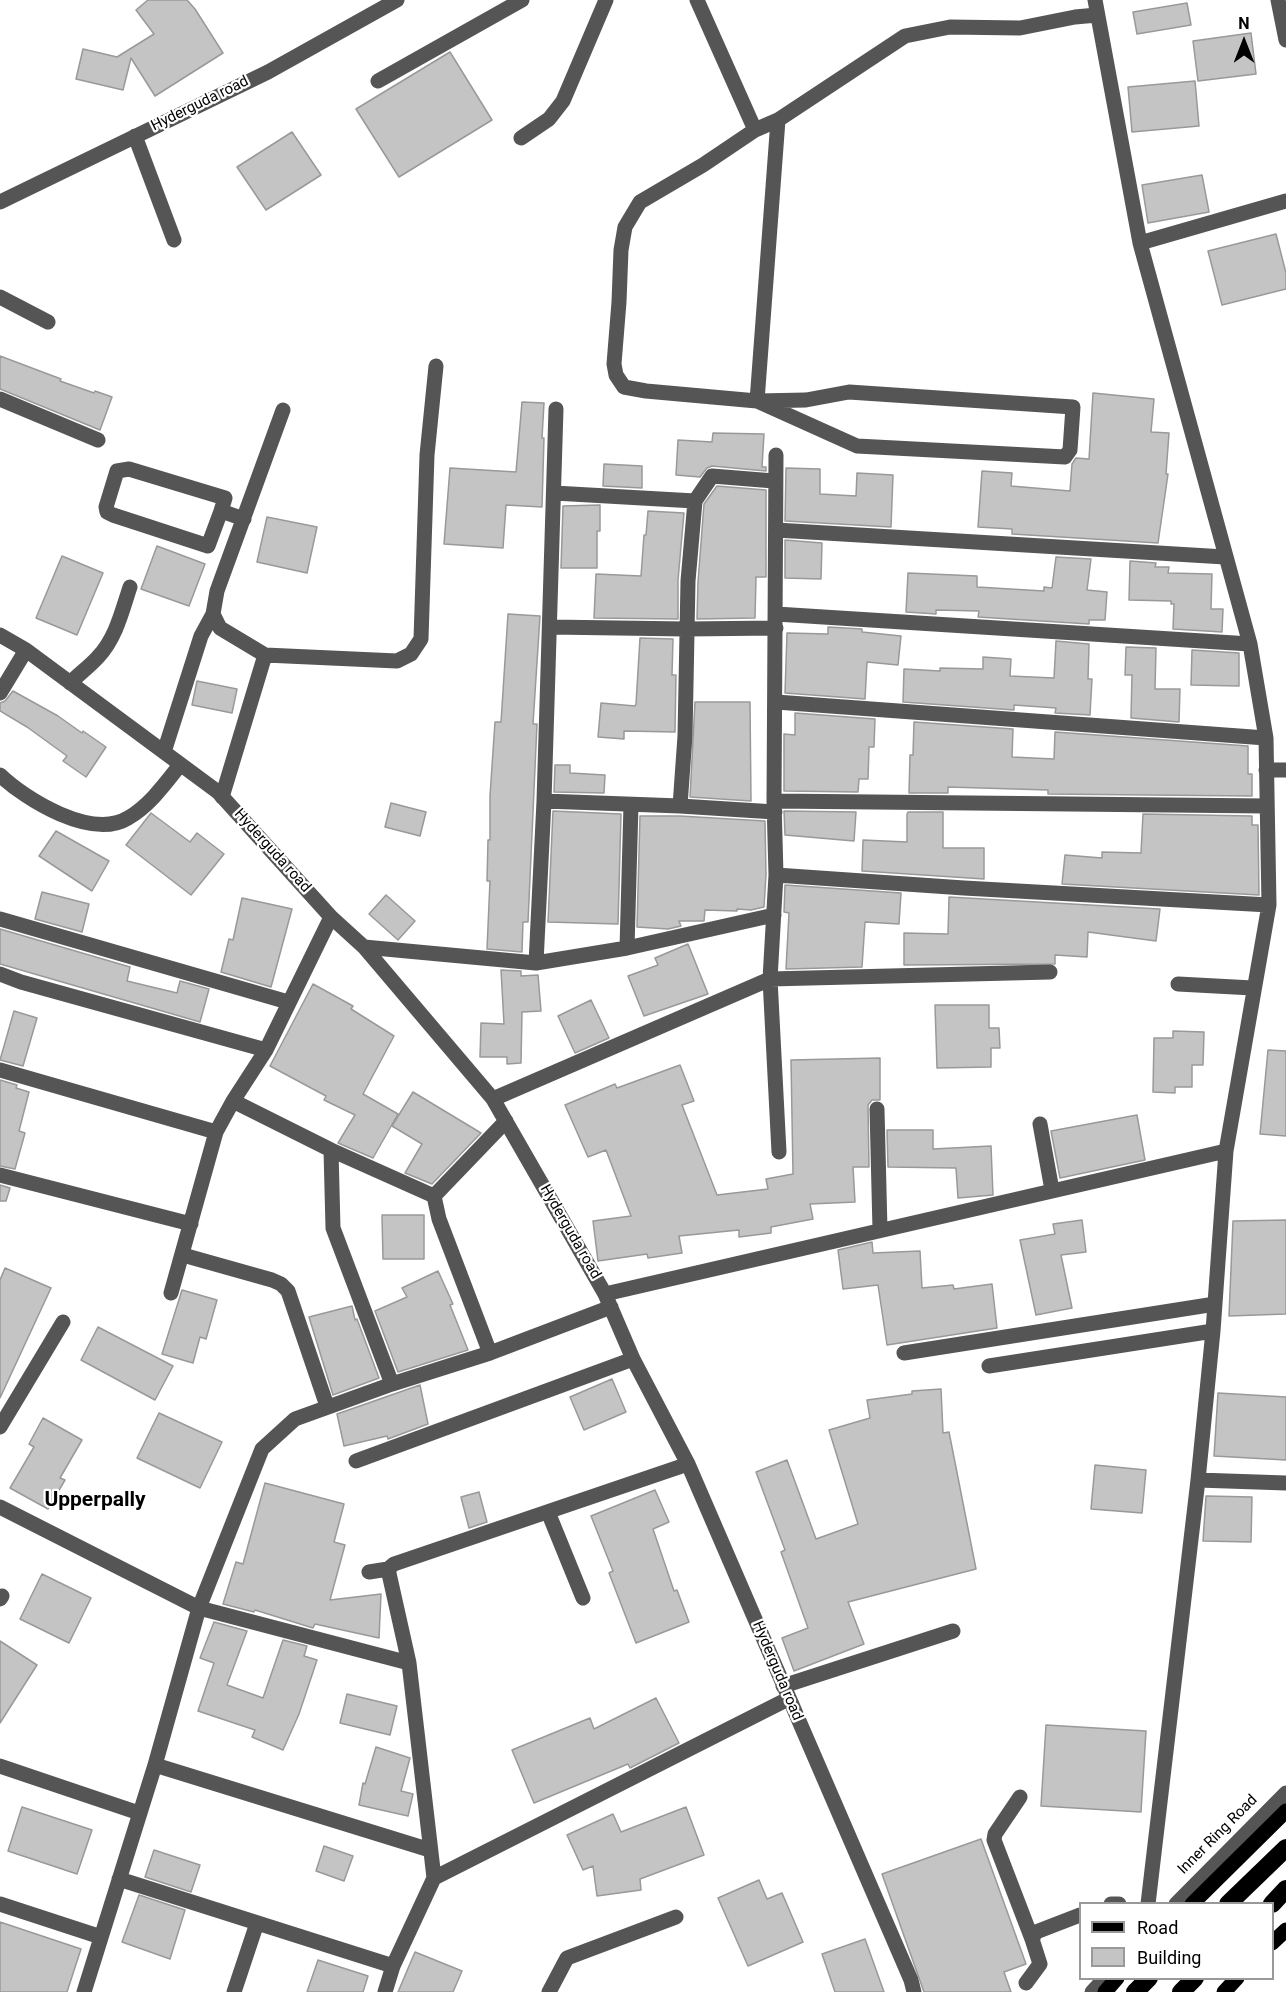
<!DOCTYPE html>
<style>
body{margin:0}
#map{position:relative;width:1286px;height:1992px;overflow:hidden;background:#fff;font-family:Roboto,sans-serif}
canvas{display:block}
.legend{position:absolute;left:1079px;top:1902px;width:195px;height:78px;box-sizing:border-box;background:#fff;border:2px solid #999;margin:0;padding:8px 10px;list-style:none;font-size:18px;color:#000}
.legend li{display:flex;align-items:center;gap:12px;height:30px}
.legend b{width:30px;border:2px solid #999}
.north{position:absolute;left:1214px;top:12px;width:60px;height:60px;-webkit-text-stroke:4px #fff;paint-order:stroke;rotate:0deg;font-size:16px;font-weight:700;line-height:24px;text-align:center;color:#000}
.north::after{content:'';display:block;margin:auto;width:21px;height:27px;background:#000;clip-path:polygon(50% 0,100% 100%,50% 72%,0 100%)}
</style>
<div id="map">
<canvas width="1286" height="1992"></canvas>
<ul class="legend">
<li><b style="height:8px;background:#000"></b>Road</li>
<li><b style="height:16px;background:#c4c4c4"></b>Building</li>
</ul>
<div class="north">N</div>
</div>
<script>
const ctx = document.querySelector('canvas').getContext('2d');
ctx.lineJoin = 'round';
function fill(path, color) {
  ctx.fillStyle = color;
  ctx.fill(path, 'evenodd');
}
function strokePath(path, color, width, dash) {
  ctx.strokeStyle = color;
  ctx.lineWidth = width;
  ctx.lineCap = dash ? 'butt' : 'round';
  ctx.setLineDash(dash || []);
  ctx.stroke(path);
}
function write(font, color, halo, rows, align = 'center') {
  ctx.font = font + ' Roboto,sans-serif';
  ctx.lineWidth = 4.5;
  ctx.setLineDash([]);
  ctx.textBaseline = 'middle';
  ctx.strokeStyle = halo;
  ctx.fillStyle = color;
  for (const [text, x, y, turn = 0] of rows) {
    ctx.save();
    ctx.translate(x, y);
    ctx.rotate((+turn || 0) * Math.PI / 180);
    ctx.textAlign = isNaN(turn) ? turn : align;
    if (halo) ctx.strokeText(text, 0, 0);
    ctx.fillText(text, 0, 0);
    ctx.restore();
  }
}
const building = new Path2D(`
 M148,0H187L195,9L223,53L155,96L131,58L123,90L76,79L83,49L117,57L154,34L136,10Z
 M1187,3L1191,25L1137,34L1133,12Z
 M1251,33L1256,74L1198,81L1193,41Z
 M450,52L492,120L399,177L356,109Z
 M1195,81L1199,126L1132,132L1128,87Z
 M292,132L321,175L266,210L237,167Z
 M1202,175L1209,212L1148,223L1142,185Z
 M1276,234L1286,273V289L1222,305L1208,251Z
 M0,356L61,379L60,381L94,393L95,391L112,397L100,430L0,389Z
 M1093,393L1154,399L1151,432L1169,433L1166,474H1168L1158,543L1012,534V529L978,527L982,471L1012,473L1011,486L1070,491L1072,464L1076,458L1089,459Z
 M522,402L544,403L542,438H544L542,507L506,505L503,548L444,544L450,468L516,472Z
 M713,433L764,434L762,467H766V471L712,466L707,468L700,477L676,475L678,440L712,442Z
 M604,464L642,466V488L603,486Z
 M786,468L820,469V494L856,496L857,473L893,475L891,527L785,521Z
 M717,486L766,490V577H756L755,618L697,619L698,582L704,504Z
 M600,505V531H597V568H561L563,506Z
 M648,511L684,513L678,580V619L594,618L596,574L641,576L644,535H646Z
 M267,517L317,527L307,573L257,562Z
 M785,540L822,543L821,579L785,578Z
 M157,546L205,564L189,606L141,589Z
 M62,556L103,573L77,635L36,618Z
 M1056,557L1091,559L1087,590L1107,592L1105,620H1089V624L978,617L979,611L936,610V614L906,612L908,573L977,576V587L1044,591V587L1052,588Z
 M1130,561L1156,563L1155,567H1169L1168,573L1212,574L1211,609H1223L1222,632L1173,629L1174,604H1171V601L1129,600Z
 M508,614L540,616L533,724H537L528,922H523L522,952L487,949L490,881H487L488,840H490V796L495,722H501Z
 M828,627L862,629V632L901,636L898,665L867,662L865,699L785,693L787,633L828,634Z
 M640,638L673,639L672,675H676L675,732L624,731V739L598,737L601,703L635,706L636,704Z
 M1056,641L1089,644L1088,679H1092L1090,715L1055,713L1056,708L1014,705V710L903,702L904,669L940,671V668L983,669V657L1011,659L1010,676L1054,678Z
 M1126,647L1156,648L1155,689H1180L1179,722L1131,718L1132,675H1125Z
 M1192,650L1239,653V686L1191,685Z
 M197,681L237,689L232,713L192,705Z
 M13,691L58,716L82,733L83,731L106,747L86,777L63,761L67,756L27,727L0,711V703L5,701Z
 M695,702H750L751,801L690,797Z
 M795,713L875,719L874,747H869L868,779H859L858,792L784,791V734L795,735Z
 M914,722L1013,729L1012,757L1054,759L1055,732L1248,746V774H1252V796L1048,794V790L948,787V793H909L910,755H913Z
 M555,765H570V773L605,775L604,793L554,792Z
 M391,803L426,812L420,836L385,827Z
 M553,811L621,814L618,924L548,922Z
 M784,811L856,812L854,841L785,835Z
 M908,812H943V848H984V879L862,871L863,840L907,842V814Z
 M151,813L190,842L197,833L224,854L191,895L126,845Z
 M1143,814L1252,816V825H1258L1259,895L1062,884L1065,855L1102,858V852L1141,853Z
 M640,816H680L765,821L766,875L764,907L751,910L737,909V911L705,910L704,921H679L681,926L668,929L637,927Z
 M56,831L109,861L92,891L39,856Z
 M785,885L901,893L899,924L865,922L862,967L786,969L789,913L784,912Z
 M42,892L89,904L82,932L35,919Z
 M386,895L415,921L398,940L369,914Z
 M949,897L1160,909L1156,941L1088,932L1087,957L1055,955V964L904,965V933L948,934Z
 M242,898L292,909L271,987L221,972L229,939L233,940Z
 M0,929L130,967L127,981L177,993L180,981L209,989L200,1022L0,964Z
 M688,944L708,994L644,1016L628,976L658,965L655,958Z
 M501,970L521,971V976L538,975L541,1011L522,1012L521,1063L507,1064V1057H480L481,1023L504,1024Z
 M313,984L353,1006L351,1009L394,1036L363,1094L398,1114L373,1158L338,1143L355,1115L324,1100L326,1096L270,1066Z
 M591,1000L609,1038L575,1053L558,1016Z
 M935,1005H989V1028H999L1000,1048H991V1067L937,1068Z
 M14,1011L37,1018L23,1066L0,1060Z
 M1173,1031L1204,1032L1203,1065H1192V1087H1175V1093L1153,1092L1154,1038H1173Z
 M1268,1050L1286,1051V1136L1260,1134Z
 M880,1058V1100H872L868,1105L869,1167H853L855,1202L810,1204L813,1219L771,1227V1233L739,1237V1230L679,1236L682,1253L648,1258L647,1254L598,1261L593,1221L631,1216L606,1150L588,1157L565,1105L615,1084L617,1088L680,1065L694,1101L682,1105L717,1195L768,1189L766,1179L793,1174L791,1060Z
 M0,1080L17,1085L16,1088L29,1092L19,1131L25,1133L15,1169L0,1166Z
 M413,1092L481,1133L432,1184L405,1173L422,1144L392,1126Z
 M1137,1115L1145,1160L1060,1178L1051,1131Z
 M887,1130H933V1149L991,1146L993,1195L958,1198L956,1168L888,1167Z
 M0,1185L10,1188L6,1201H0Z
 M382,1215H424V1259H383Z
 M1082,1220L1086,1252L1061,1255L1072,1308L1036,1315L1020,1240L1055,1234L1053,1224Z
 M1286,1220V1314L1229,1316L1233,1221Z
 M872,1242L873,1253L920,1251L922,1288L953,1285L954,1289L992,1284L997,1328L887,1345L878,1285L843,1289L838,1250Z
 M5,1268L51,1288L0,1398V1280Z
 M438,1271L453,1304L450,1305L468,1350L398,1372L375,1311L407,1297L402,1288Z
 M182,1290L217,1300L206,1339L200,1337L193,1363L162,1354Z
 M352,1306L355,1320L357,1319L379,1378L333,1395L309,1317Z
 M98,1327L173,1366L155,1400L81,1360Z
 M612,1379L626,1412L584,1430L570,1397Z
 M420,1385L428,1424L388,1439L387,1436L344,1446L337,1414Z
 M941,1389L943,1433L949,1432L976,1569L848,1602L864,1644L794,1671L782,1638L808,1628L781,1552L785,1550L756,1472L787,1460L816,1539L858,1524L829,1430L870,1418L867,1400L912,1394V1391Z
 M1218,1393L1286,1397V1460L1214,1456Z
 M159,1413L222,1442L200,1488L137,1458Z
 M43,1418L82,1440L60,1478L65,1480L48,1509L10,1488L34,1447L29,1444Z
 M1095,1465L1146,1470L1142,1513L1091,1509Z
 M265,1483L344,1504L334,1542L345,1545L330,1600L381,1594L379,1638L315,1624L313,1628L255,1610L254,1612L223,1604L236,1562L243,1564Z
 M655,1490L669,1522L653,1529L674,1591L677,1590L689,1622L636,1643L609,1573L613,1571L591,1516Z
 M479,1492L487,1522L469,1528L461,1497Z
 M1206,1496L1252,1497L1251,1542L1203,1541Z
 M42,1574L91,1598L69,1643L20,1619Z
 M214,1622L247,1631L227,1685L263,1698L283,1640L307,1646L304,1656L317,1660L299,1714L283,1750L252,1737L255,1730L198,1711L214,1663L200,1658Z
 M0,1641L37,1665L0,1723Z
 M347,1694L397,1706L390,1735L340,1723Z
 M656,1698L679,1743L630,1768L628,1764L534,1803L512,1750L590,1718L594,1729Z
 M1046,1725L1146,1731L1141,1812L1041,1806Z
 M376,1747L410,1758L401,1791L413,1794L408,1816L359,1805L363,1783L365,1784Z
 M22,1807L92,1830L77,1874L8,1851Z
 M686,1807L704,1855L640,1879L641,1890L597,1896L593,1866L583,1870L567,1835L613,1814L621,1832Z
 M981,1839L1026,1964L1004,1972L1011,1992H924L882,1874Z
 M324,1846L353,1856L344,1881L316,1871Z
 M154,1850L200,1865L191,1892L145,1877Z
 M759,1880L767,1899L782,1893L803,1942L748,1966L718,1898Z
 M139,1895L185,1910L170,1959L122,1942Z
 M0,1922L81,1949L67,1992H0Z
 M865,1939L884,1992H835L822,1954Z
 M415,1952L462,1971L453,1992H398Z
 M318,1960L368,1976L363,1992H307Z`);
const minor = new Path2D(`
 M697,0L755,130
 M1095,0L1140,243L1250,644L1266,738L1269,905L1226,1151L1213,1331L1198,1480L1148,1904
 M1278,0L1286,40
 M378,81L522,0
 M778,120L757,401L806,400L849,392L1073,407L1070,450L1065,457L857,446L757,401L646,391L624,387L616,375L614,364L619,302L621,250L625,227L640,202L703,165L755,130L778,120L905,36L950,27L1020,28L1075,17L1097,15
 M135,136L174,240
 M521,138L549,119L563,101L606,0
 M0,202L268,72L397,0
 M1140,243L1286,201
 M0,297L48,322
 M0,399L98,440
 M283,410L217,591L213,614L220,628L265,655L397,661L411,654L421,639L427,455L436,366
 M776,455L774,801L776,875L770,979L779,1152
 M554,493L695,501L712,476L774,481
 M221,511L208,546L113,515L107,512L106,507L117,471L129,469L225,498L221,511L244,519
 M776,530L1225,557
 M776,614L1250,644
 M550,627L686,629L776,628
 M0,635L26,650L218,792L331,917L364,947L493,1099L605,1294L633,1359L688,1464L911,1980L914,1992
 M70,683C79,674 90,666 98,657C116,638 122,611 130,587
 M0,693L26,650
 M776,702L1266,738
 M164,752L201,636L213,614
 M1266,770H1286
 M0,775C26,800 92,840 128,818C149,806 165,784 180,765
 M222,797L265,655
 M544,801L680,806L775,812
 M774,801L1267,806
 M680,806L685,736L688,581L695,501
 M776,875L964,888L1269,905
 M0,919L288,1002
 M364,947L536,963L627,948L774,915
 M627,948L631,805
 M536,963L544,801L556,409
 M0,974L21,982L266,1050
 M1178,984L1253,988
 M0,1070L216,1132
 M493,1099L770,979L1050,972
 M233,1101L331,1150L434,1196
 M877,1109L880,1230
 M1040,1124L1052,1190
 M331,1150L333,1228L392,1384
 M0,1175L191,1224
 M434,1196L439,1219L490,1353
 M434,1196L506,1121
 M183,1255L272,1280L281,1284L288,1291L327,1406
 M171,1293L216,1132L233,1101L266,1050L331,917
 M605,1294L1226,1151
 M904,1353L1215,1304
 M989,1366L1213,1331
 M0,1427L63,1322
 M356,1461L633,1359
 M1198,1480L1286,1483
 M0,1507L199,1608L409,1663
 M548,1512L583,1598
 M369,1572L388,1569L394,1564L688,1464
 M0,1599L2,1596
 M783,1686L953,1631
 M155,1765L430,1850
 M0,1766L139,1813
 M1020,1797L995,1834L994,1840L1032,1939
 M434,1878L788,1699
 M119,1879L393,1966
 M0,1904L101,1937
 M1111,1904H1119
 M1176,1904L1286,1793
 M1026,1983L1040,1964L1032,1939L1036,1932L1080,1915
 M84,1992L155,1765L199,1608L262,1449L295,1419L392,1384L490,1353L611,1307
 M234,1992L257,1923
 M385,1992L393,1966L434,1878L409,1663L388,1569
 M549,1992L567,1958L676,1917
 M1092,1992L1105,1978`);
const major = new Path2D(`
 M1192,1904L1286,1811
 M1272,1943L1286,1930
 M1105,1992L1117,1978
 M1224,1992L1237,1978`);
const highway = new Path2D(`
 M1228,1904L1286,1848
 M1272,1904L1286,1889
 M1135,1992L1149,1978
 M1181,1992L1195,1978`);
const streetNames = [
 ["Hyderguda road",200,104,-26],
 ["Hyderguda road",272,851,48],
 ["Hyderguda road",570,1232,60],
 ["Hyderguda road",777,1671,67],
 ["Inner Ring Road",1218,1835,-45]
];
const districtNames = [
 ["Upperpally",95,1501]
];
fill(building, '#c4c4c4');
strokePath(building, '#999', 1.5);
strokePath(minor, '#555', 15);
strokePath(major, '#000', 15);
strokePath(highway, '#000', 18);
write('15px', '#000', '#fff', streetNames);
write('bold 21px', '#000', '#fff', districtNames);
</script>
